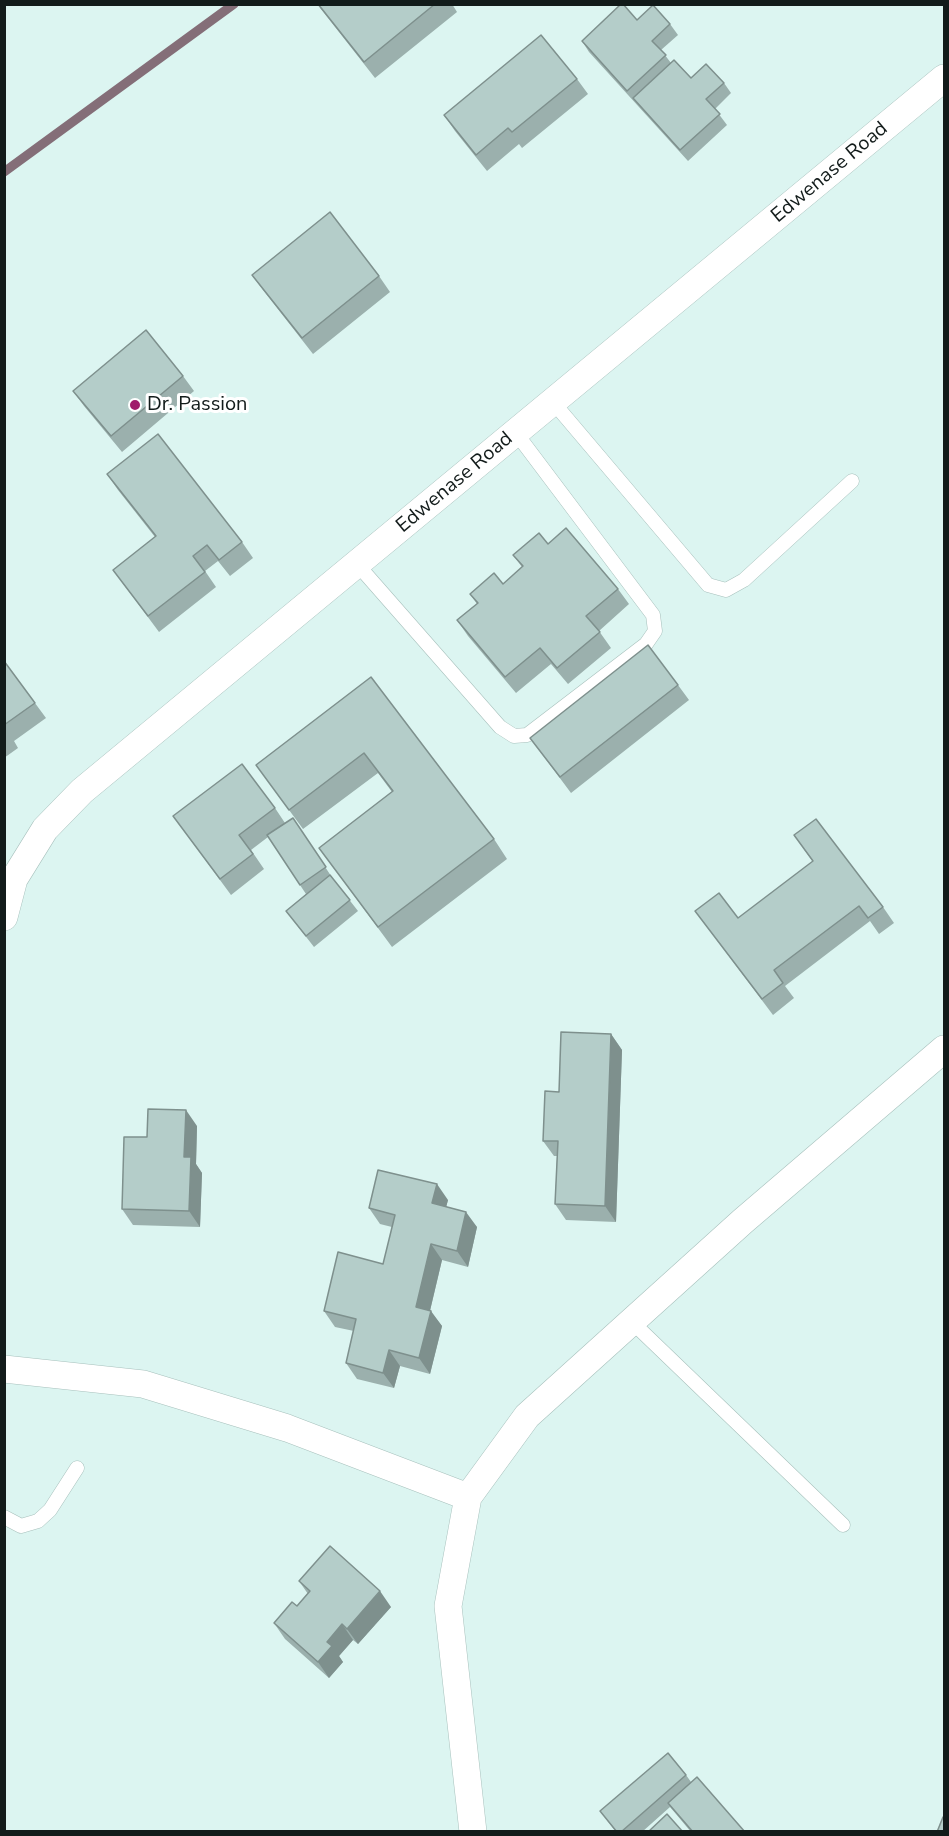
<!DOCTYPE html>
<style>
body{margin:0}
#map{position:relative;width:949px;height:1836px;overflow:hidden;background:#dcf5f1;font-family:"Nunito Sans",sans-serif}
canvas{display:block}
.frame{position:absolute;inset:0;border:6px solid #121b1a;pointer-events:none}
</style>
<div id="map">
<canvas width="949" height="1836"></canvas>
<div class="frame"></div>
</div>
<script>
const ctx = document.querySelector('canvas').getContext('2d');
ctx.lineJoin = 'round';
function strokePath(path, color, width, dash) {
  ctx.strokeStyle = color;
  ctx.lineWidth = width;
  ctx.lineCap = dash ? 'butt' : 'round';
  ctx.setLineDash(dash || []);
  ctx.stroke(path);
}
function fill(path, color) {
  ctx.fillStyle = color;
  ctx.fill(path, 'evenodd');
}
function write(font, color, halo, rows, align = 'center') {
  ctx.font = font + ' "Nunito Sans",sans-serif';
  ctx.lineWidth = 6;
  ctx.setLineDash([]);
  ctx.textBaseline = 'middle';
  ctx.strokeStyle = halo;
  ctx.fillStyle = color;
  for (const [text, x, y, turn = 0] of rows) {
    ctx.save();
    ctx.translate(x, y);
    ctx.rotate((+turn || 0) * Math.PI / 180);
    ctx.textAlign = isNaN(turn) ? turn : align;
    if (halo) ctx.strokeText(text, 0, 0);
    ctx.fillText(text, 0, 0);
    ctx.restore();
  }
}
const stream = new Path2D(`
 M4,172L234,4`);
const service = new Path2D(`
 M553,402L708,585L726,590L744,580L852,481
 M357,564L500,727L514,736L527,735L646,644L655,631L653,615L516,433
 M631,1321L843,1525
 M4,1517L21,1526L38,1521L50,1510L77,1468`);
const minor = new Path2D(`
 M4,917L14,879L45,829L82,791L944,78
 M4,1369L143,1384L287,1428L468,1497
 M473,1832L448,1606L468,1497L527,1416L743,1221L944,1049`);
const wall = new Path2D(`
 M317,4H452L457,12L375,78Z
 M637,20L670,24L678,35L661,50L671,63L691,78L724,83L731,93L715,109L727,125L688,161L589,52L582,41Z
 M577,79L588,94L522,148L519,144L487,171L455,131L444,115Z
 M252,275L379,276L390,292L313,354L263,290Z
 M183,376L194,391L122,452L84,406L73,391Z
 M107,474L242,542L253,558L230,576L218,561L205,571L216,587L159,632L113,570L155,537L118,490Z
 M548,544L618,589L629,604L599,631L611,648L568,684L551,664L516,693L468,636L457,620L477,604L470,594L503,584L522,567L513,555Z
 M4,661L46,718L14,741L18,748L4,758Z
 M371,677L494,839L507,859L392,947L319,848L392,792L378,773L303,829L256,765Z
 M678,685L689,700L571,793L530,738Z
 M275,808L285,823L293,818L333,879L358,911L314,947L286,911L306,894L268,837L251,850L264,869L231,895L173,816Z
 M794,835L883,907L894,923L879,934L870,921L785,986L794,998L773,1015L695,911L738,918L813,862Z
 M611,1034L622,1050L616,1222L566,1220L555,1204L557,1156H554L543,1141L559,1092Z
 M197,1126L196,1164L202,1173L200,1227L133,1225L122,1209L147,1137Z
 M448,1200L446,1207L477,1227L468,1267L442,1260L430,1311L442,1326L430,1374L400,1366L394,1388L357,1379L346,1363L354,1331L335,1327L324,1311L383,1264L392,1227L380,1224L369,1208Z
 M299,1581L391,1607L358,1644L353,1640L339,1656L343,1662L329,1678L285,1639L274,1623L297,1606L308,1594Z
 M686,1775L691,1782L745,1832H691L676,1814L670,1807L642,1832H616L600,1811Z`);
const shadedWall = new Path2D(`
 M611,1034L622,1050L616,1222L605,1206Z
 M186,1110L197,1126L196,1164L202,1173L200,1227L189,1211L184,1157Z
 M437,1184L448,1200L443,1219L432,1203Z
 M466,1212L477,1227L468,1267L457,1251Z
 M431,1244L442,1260L427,1323L416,1307Z
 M431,1311L442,1326L430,1374L419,1358Z
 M389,1350L400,1366L394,1388L383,1373Z
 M380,1591L391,1607L358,1644L347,1629Z
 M342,1624L353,1640L339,1656L343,1662L329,1678L318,1662L327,1642Z`);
const building = new Path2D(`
 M318,4H435L364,62Z
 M621,4H623L637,20L653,5L670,24L652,41L666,55L627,91L582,41Z
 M541,35L577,79L512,132L508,128L476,155L444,115Z
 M674,60L691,78L706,64L724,83L706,99L720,114L680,150L633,98Z
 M330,212L379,276L302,338L252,275Z
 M146,330L183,376L111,436L73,391Z
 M158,434L242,542L219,560L207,545L193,556L205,572L148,616L113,570L156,536L107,474Z
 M566,528L618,589L586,616L600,632L557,668L540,648L505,677L457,620L478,603L470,594L494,573L503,584L523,566L513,555L539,533L548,544Z
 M648,645L678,685L560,777L530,738Z
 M4,661L35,703L4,725Z
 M371,677L494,839L378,927L319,848L393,791L364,753L289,810L256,765Z
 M242,764L275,808L239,835L253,854L220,879L173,816Z
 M293,818L326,867L300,885L267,835Z
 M816,819L883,907L868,918L859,906L774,970L783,983L762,999L695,911L719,893L738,918L813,861L794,835Z
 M330,875L350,900L306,936L286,911Z
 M561,1032L611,1034L605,1206L555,1204L558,1141H543L545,1091L559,1092Z
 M148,1109L186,1110L184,1157H191L189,1211L122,1209L124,1137H147Z
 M378,1170L437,1184L432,1203L466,1212L457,1251L431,1244L416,1307L431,1311L419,1358L389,1350L383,1373L346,1363L356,1319L324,1311L338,1252L383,1264L395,1215L369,1208Z
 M330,1546L380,1591L347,1629L342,1624L327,1642L332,1646L318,1662L274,1623L292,1602L297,1606L310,1591L299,1581Z
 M668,1753L686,1775L621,1832H617L600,1811Z
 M697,1777L745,1832H693L668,1803Z
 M667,1814L683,1832H648Z
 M943,1817L945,1818V1832H937Z`);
const markers = [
 [135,405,6,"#9f1b6b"]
];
const streetNames = [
 ["Edwenase Road",830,173,-40],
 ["Edwenase Road",455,483,-40]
];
const poiNames = [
 ["Dr. Passion",147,405]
];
strokePath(stream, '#846e78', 9);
strokePath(service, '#a7c0bc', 15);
strokePath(minor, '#a7c0bc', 28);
strokePath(service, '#fff', 14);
strokePath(minor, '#fff', 27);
fill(wall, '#9bb0ad');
fill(shadedWall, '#7e908d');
fill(building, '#b4cdc9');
strokePath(building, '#7e908d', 1.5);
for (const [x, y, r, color] of markers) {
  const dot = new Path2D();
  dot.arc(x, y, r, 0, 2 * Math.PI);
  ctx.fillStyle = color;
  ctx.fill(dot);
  strokePath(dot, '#fff', 2);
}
write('20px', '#121b1a', '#fff', streetNames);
write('20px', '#121b1a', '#fff', poiNames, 'left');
</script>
